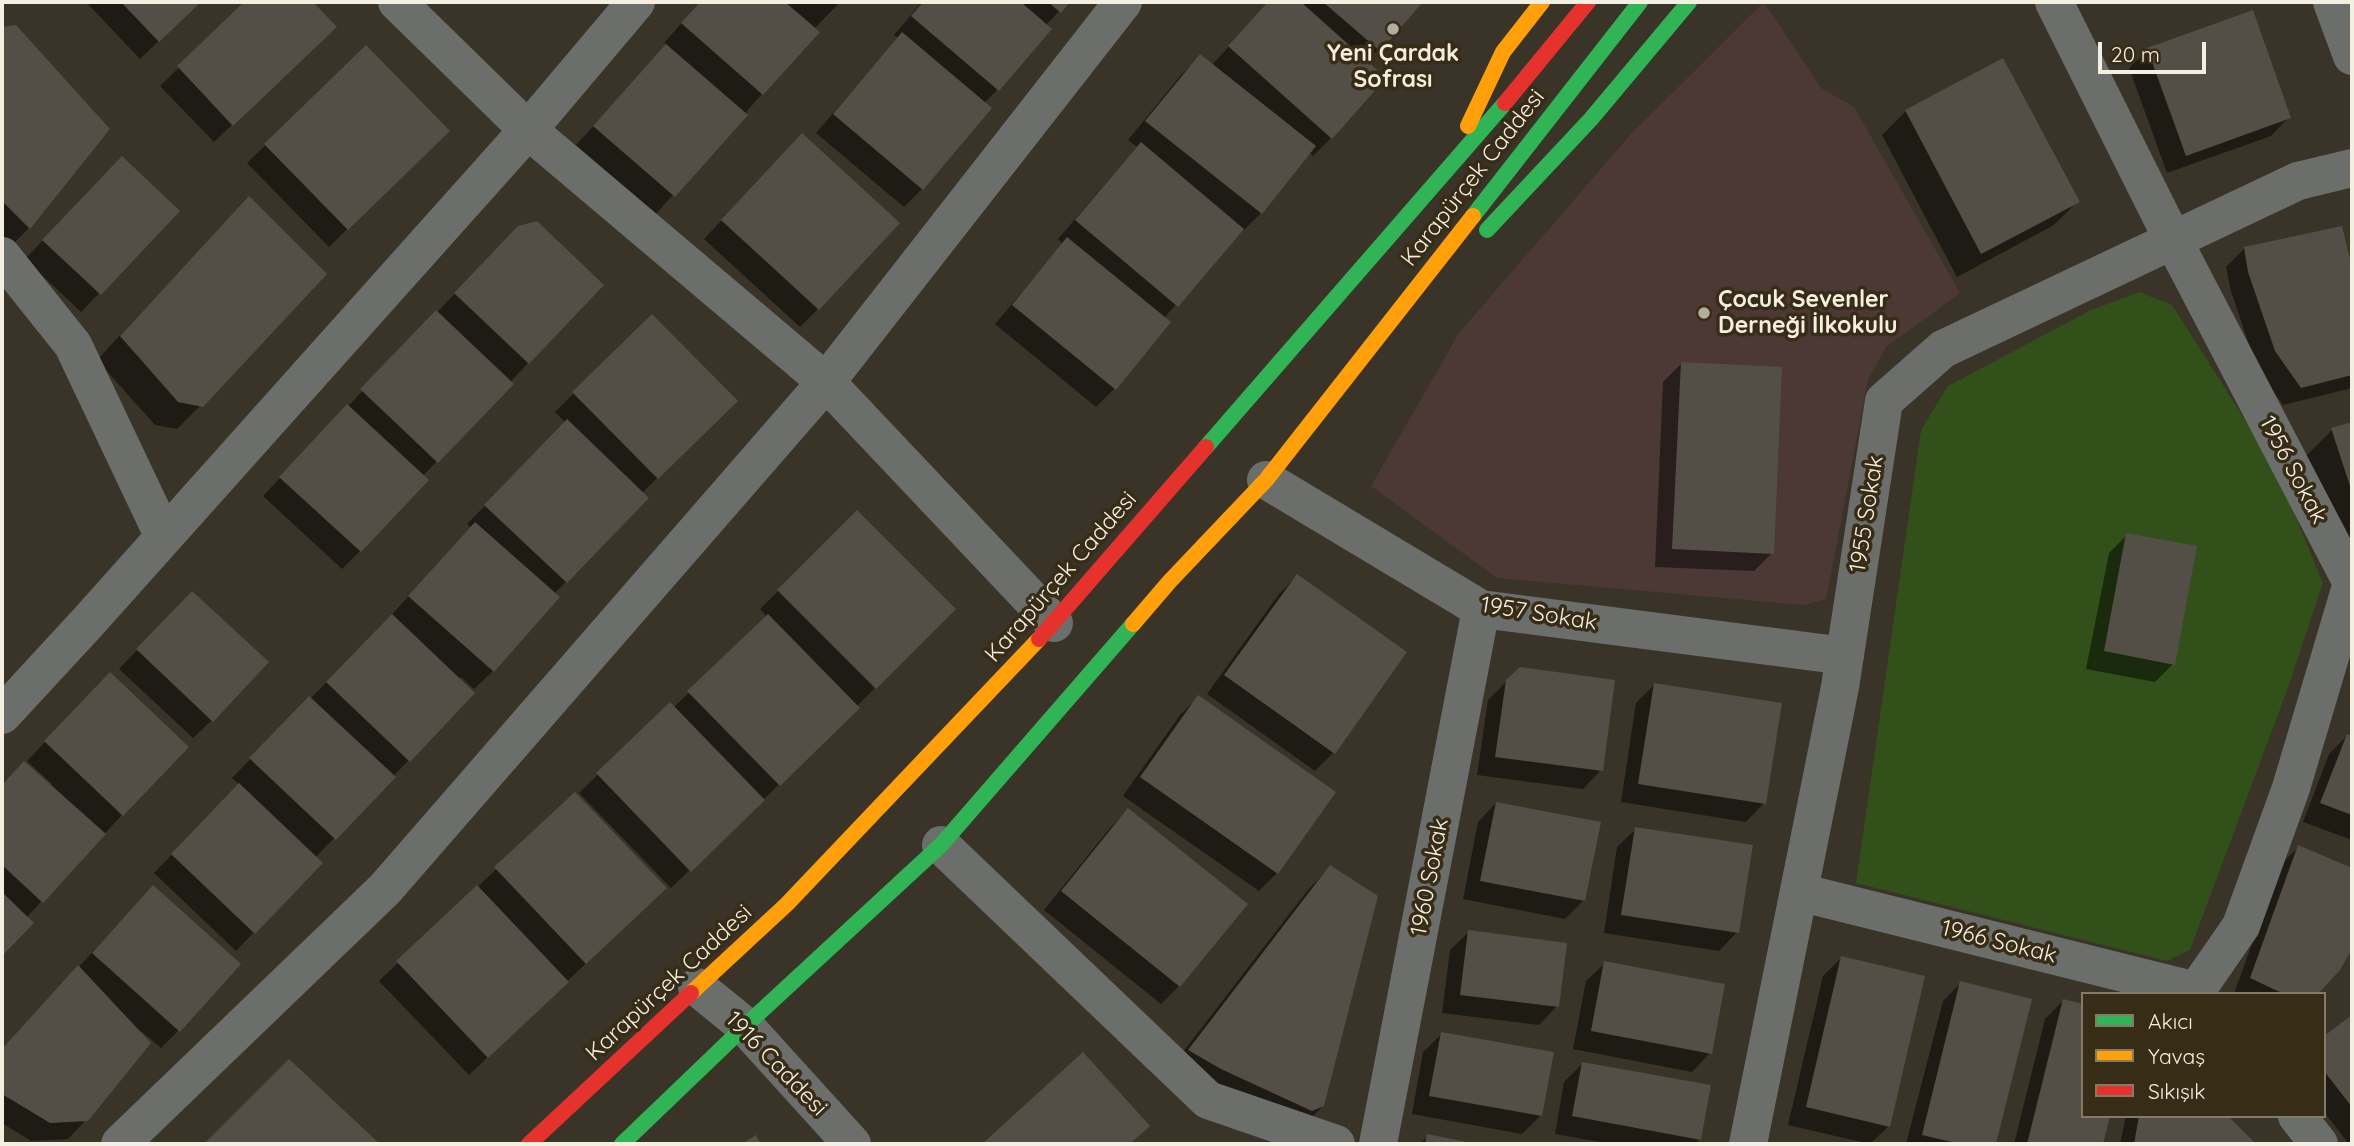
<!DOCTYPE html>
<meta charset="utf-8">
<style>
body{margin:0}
#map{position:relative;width:2354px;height:1146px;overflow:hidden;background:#393328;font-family:Quicksand,sans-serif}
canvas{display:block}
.frame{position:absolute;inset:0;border:4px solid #f5efe1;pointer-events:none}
.legend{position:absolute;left:2081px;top:992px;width:245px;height:126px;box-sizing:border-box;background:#372c16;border:2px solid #837a67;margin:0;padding:9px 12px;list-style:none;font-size:21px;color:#f5efe1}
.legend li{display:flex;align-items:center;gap:14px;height:35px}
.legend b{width:35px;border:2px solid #837a67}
.scale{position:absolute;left:2098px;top:42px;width:108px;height:32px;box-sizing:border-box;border:4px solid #f5efe1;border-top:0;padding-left:9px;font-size:21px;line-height:24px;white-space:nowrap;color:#f5efe1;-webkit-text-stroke:5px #372c16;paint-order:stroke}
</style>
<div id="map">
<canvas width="2354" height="1146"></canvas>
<div class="frame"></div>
<ul class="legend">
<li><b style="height:9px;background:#30b455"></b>Akıcı</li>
<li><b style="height:9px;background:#ff9f0a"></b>Yavaş</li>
<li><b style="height:9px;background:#e5322d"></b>Sıkışık</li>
</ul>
<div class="scale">20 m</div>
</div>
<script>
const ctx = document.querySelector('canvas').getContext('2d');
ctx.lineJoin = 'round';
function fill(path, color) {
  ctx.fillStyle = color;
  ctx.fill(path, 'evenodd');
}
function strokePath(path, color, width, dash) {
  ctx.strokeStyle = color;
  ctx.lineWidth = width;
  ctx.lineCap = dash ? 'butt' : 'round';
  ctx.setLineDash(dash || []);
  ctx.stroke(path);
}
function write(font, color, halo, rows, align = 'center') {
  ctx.font = font + ' Quicksand,sans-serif';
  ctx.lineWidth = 7;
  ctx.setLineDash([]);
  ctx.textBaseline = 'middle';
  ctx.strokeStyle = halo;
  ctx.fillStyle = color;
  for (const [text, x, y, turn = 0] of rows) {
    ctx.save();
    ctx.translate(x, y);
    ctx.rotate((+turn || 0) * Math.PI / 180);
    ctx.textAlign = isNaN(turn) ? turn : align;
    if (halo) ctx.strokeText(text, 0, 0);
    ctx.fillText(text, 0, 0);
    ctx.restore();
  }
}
const education = new Path2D(`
 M1764,2L1821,88L1854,107L1960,293L1886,347L1868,380L1826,599L1803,605L1497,578L1371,486L1459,333L1631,134Z`);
const green = new Path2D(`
 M2139,292L2172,305L2199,347L2276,469L2323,583L2289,685L2190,950L2167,961L1856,883L1921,430L1948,386L2091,310Z`);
const shadow = new Path2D(`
 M86,2H199L140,59Z
 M247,2H311L335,27L214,142L160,86Z
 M700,2H840L814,29L762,94L656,214L576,145L667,45L664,43Z
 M922,2H1068L1046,25L998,89L984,103L922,189L904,207L816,133L898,38L894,35Z
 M1269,2H1421L1366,63L1331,138L1313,156L1309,152L1261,213L1243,231L1241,230L1164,318L1114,389L1096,407L995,324L1063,244L1058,239L1137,147L1128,140L1181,75L1200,57L1211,66Z
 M2252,12L2289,117L2271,136L2167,173L2129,68L2148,50Z
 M15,27L108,129L29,228L11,246L2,237V28Z
 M366,47L447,131L329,247L247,163Z
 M1906,111L2077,202L2054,225L1957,277L1882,135Z
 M784,154L818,309L800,327L704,239Z
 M104,176L178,211L81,312L25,259Z
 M226,222L201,405L177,429L155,425L97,360Z
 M2341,228L2352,274V388L2283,405L2257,369L2231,291L2226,267L2244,249Z
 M500,246L528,363L422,477L360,551L342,569L263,496Z
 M652,316L735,401L642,493L647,498L554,594L558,598L493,671L474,689L461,677L459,679L473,693L315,858L254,932L236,951L154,873L240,785L232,778L374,634L471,528L467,524L566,423L555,412Z
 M1681,364L1772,553L1754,571L1655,567L1663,382Z
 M2352,423V555L2300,462L2332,430Z
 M857,513L954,609L856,707L839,727L671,888L579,793L670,705L673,708L767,617L760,609Z
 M2127,535L2173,664L2155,682L2086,669L2109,553Z
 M1297,576L1333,753L1315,771L1207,694L1279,594Z
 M174,611L212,720L193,738L119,669Z
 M1507,681L1601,770L1583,789L1477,775L1488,700Z
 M1654,685L1764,803L1746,822L1621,802L1636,703Z
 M92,693L122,815L26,918L31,923L2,954V786L24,763L50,787L52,784L27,761Z
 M1198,697L1277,873L1259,891L1123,796L1180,715Z
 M2347,736L2352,738V840L2303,822L2329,754Z
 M575,794L646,906L469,1075L379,981Z
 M1496,803L1584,900L1565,919L1463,899L1478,822Z
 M1128,810L1179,986L1161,1004L1044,910L1110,828Z
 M1636,829L1737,932L1719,951L1604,933L1617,847Z
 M2299,847L2352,870V945L2339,969L2316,994H2234L2280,865Z
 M1330,867L1323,1106L1299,1130L1166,1074L1307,891Z
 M135,906L179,1030L161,1048L141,1031L86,1120L68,1139L31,1141L2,1123V1050Z
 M1469,932L1557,1006L1539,1025L1442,1013L1450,950Z
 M1841,958L1889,1126L1870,1144L1788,1125L1823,976Z
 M1605,963L1710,1053L1692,1072L1573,1049L1586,981Z
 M1961,983L2030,1000L1994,1144H1906L1943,1001Z
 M2063,1001L2083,1116H2108L2101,1144H2014L2045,1019Z
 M2352,1017V1141L2349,1144L2324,1112V1039Z
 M1442,1034L1541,1115L1522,1134L1412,1114L1423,1052Z
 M1083,1055L1148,1126L1130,1144H984Z
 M289,1062L377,1144H206Z
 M1582,1064L1700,1139L1694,1144H1611L1555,1134L1564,1082Z
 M2126,1116H2226L2254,1144H2120Z
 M1428,1136L1469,1144H1420Z`);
const building = new Path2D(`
 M121,2H201L159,42Z
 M244,2H313L337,27L233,126L177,66Z
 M700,2H785L820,32L763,95L681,23Z
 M923,2H1021L1052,29L999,91L911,16Z
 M1048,2H1070L1061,13Z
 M1268,2H1301L1386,78L1332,139L1228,46Z
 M1323,2H1423L1380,51Z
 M2253,10L2291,118L2186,156L2147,48Z
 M16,25L110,129L30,229L2,201V27Z
 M902,32L992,108L923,190L833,114Z
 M666,44L748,115L675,197L593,126Z
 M366,45L450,131L348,230L264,144Z
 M1200,54L1316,146L1262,214L1145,121Z
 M2003,58L2080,202L1981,254L1905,110Z
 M802,133L900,223L819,310L721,220Z
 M1141,142L1244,229L1178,307L1075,220Z
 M122,156L180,211L101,295L42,240Z
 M249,196L327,274L203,407L178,402L120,336Z
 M537,221L604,285L529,364L454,293L518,226Z
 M2342,226L2352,267V375L2301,388L2275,351L2248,272L2244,247Z
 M1067,237L1171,322L1116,390L1012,305Z
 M436,310L514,384L438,463L360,389Z
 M652,314L738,401L658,479L572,392Z
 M1681,362L1782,367L1774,554L1672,549Z
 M347,404L429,480L361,552L279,477Z
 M567,419L649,498L567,583L484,505Z
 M2352,422V492L2331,428Z
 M857,510L956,609L876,689L777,590Z
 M475,522L560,597L494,672L408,596Z
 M2126,533L2197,546L2175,665L2104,651Z
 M1297,574L1407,652L1335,754L1224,675Z
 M192,591L269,662L213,722L136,649Z
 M392,614L475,693L410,762L326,682Z
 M768,614L860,708L780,786L687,691Z
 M1520,667L1615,680L1603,771L1495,757L1506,680Z
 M110,672L189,747L123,816L44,741Z
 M1654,683L1782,703L1766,804L1638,784Z
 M1198,695L1336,792L1278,874L1140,777Z
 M309,696L396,777L336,840L249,758Z
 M670,702L765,800L691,872L596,773Z
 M2347,734L2352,736V815L2320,803Z
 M24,761L106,834L43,903L2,865V785Z
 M239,783L323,863L255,934L171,854Z
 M575,792L667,888L586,964L494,867Z
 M1496,802L1601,822L1585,901L1480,881Z
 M1128,808L1248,904L1180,987L1061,891Z
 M1635,827L1753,845L1739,933L1621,915Z
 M2298,845L2352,868V949L2340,970L2318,994H2284L2250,978Z
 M1330,865L1378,896L1324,1106L1312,1111L1221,1069L1188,1050Z
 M153,885L241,964L180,1032L92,953Z
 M477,885L569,982L488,1058L396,961Z
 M2,892L34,923L2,956Z
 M1468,930L1567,943L1559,1007L1460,995Z
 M1841,956L1925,976L1890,1127L1806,1107Z
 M1604,961L1725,984L1712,1054L1591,1031Z
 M78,965L151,1043L88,1121L50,1123L2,1094V1049Z
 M1960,981L2032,999L1996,1144H1960L1922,1135Z
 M2063,999L2083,1004V1116H2110L2103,1144H2027Z
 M2352,1015V1107L2324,1071V1036Z
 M1441,1032L1554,1052L1542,1116L1429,1096Z
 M1083,1052L1150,1126L1130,1144H982Z
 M289,1059L380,1144H204Z
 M1582,1062L1711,1085L1701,1140L1572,1116Z
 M2139,1116H2228L2256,1144H2134Z
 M1427,1134L1472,1143L1471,1144H1425Z
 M756,1135L761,1144H742Z`);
const street = new Path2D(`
 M397,2L528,130L826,382L1054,623
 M2054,2L2173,240L2352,583L2291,788L2241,926L2196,991
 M2332,2L2352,56
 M2,256L73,345L164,537
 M1266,480L1481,609L1845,656
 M2,715L88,622L528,130L636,2
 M941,845L1208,1100L1336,1144
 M1799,892L2196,991L2198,994
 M697,987L745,1026L852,1144
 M2297,1116L2319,1144
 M120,1144L385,889L826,382L1123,2
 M1378,1144L1481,609
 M1748,1144L1840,687L1884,401L1943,349L2298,181L2352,168`);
const fast = new Path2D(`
 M1473,216L1640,2
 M1487,230L1591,119L1689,2
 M1206,447L1505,103
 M622,1144L745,1026L941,845L1133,624`);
const slow = new Path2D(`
 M1468,126L1503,52L1542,2
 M1133,624L1170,581L1266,480L1473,216
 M691,993L787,904L1039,639`);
const jam = new Path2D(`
 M1505,103L1588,2
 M1039,639L1206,447
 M529,1144L691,993`);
const markers = [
 [1393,29,7,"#b3ada0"],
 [1704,313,7,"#b3ada0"]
];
const poiNames = [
 ["Yeni Çardak",1393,54],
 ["Sofrası",1393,80],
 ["Çocuk Sevenler",1718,300,"left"],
 ["Derneği İlkokulu",1718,326,"left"]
];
const streetNames = [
 ["Karapürçek Caddesi",1473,178,-52],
 ["1956 Sokak",2293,470,62],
 ["1955 Sokak",1867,514,-81],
 ["Karapürçek Caddesi",1061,577,-49],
 ["1957 Sokak",1539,614,9],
 ["1960 Sokak",1430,877,-79],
 ["1966 Sokak",1999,942,14],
 ["Karapürçek Caddesi",669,983,-43],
 ["1916 Caddesi",776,1064,46]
];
fill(education, '#4c3936');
fill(green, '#325019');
fill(shadow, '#0007');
fill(building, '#544f46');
strokePath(street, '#6b6e6b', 38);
strokePath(fast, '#30b455', 16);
strokePath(slow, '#ff9f0a', 16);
strokePath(jam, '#e5322d', 16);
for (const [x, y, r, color] of markers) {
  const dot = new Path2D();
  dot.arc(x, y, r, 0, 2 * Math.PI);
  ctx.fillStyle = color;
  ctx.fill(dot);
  strokePath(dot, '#372c16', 2.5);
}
write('bold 23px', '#f5efe1', '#372c16', poiNames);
write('23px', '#f5efe1', '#372c16', streetNames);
</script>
